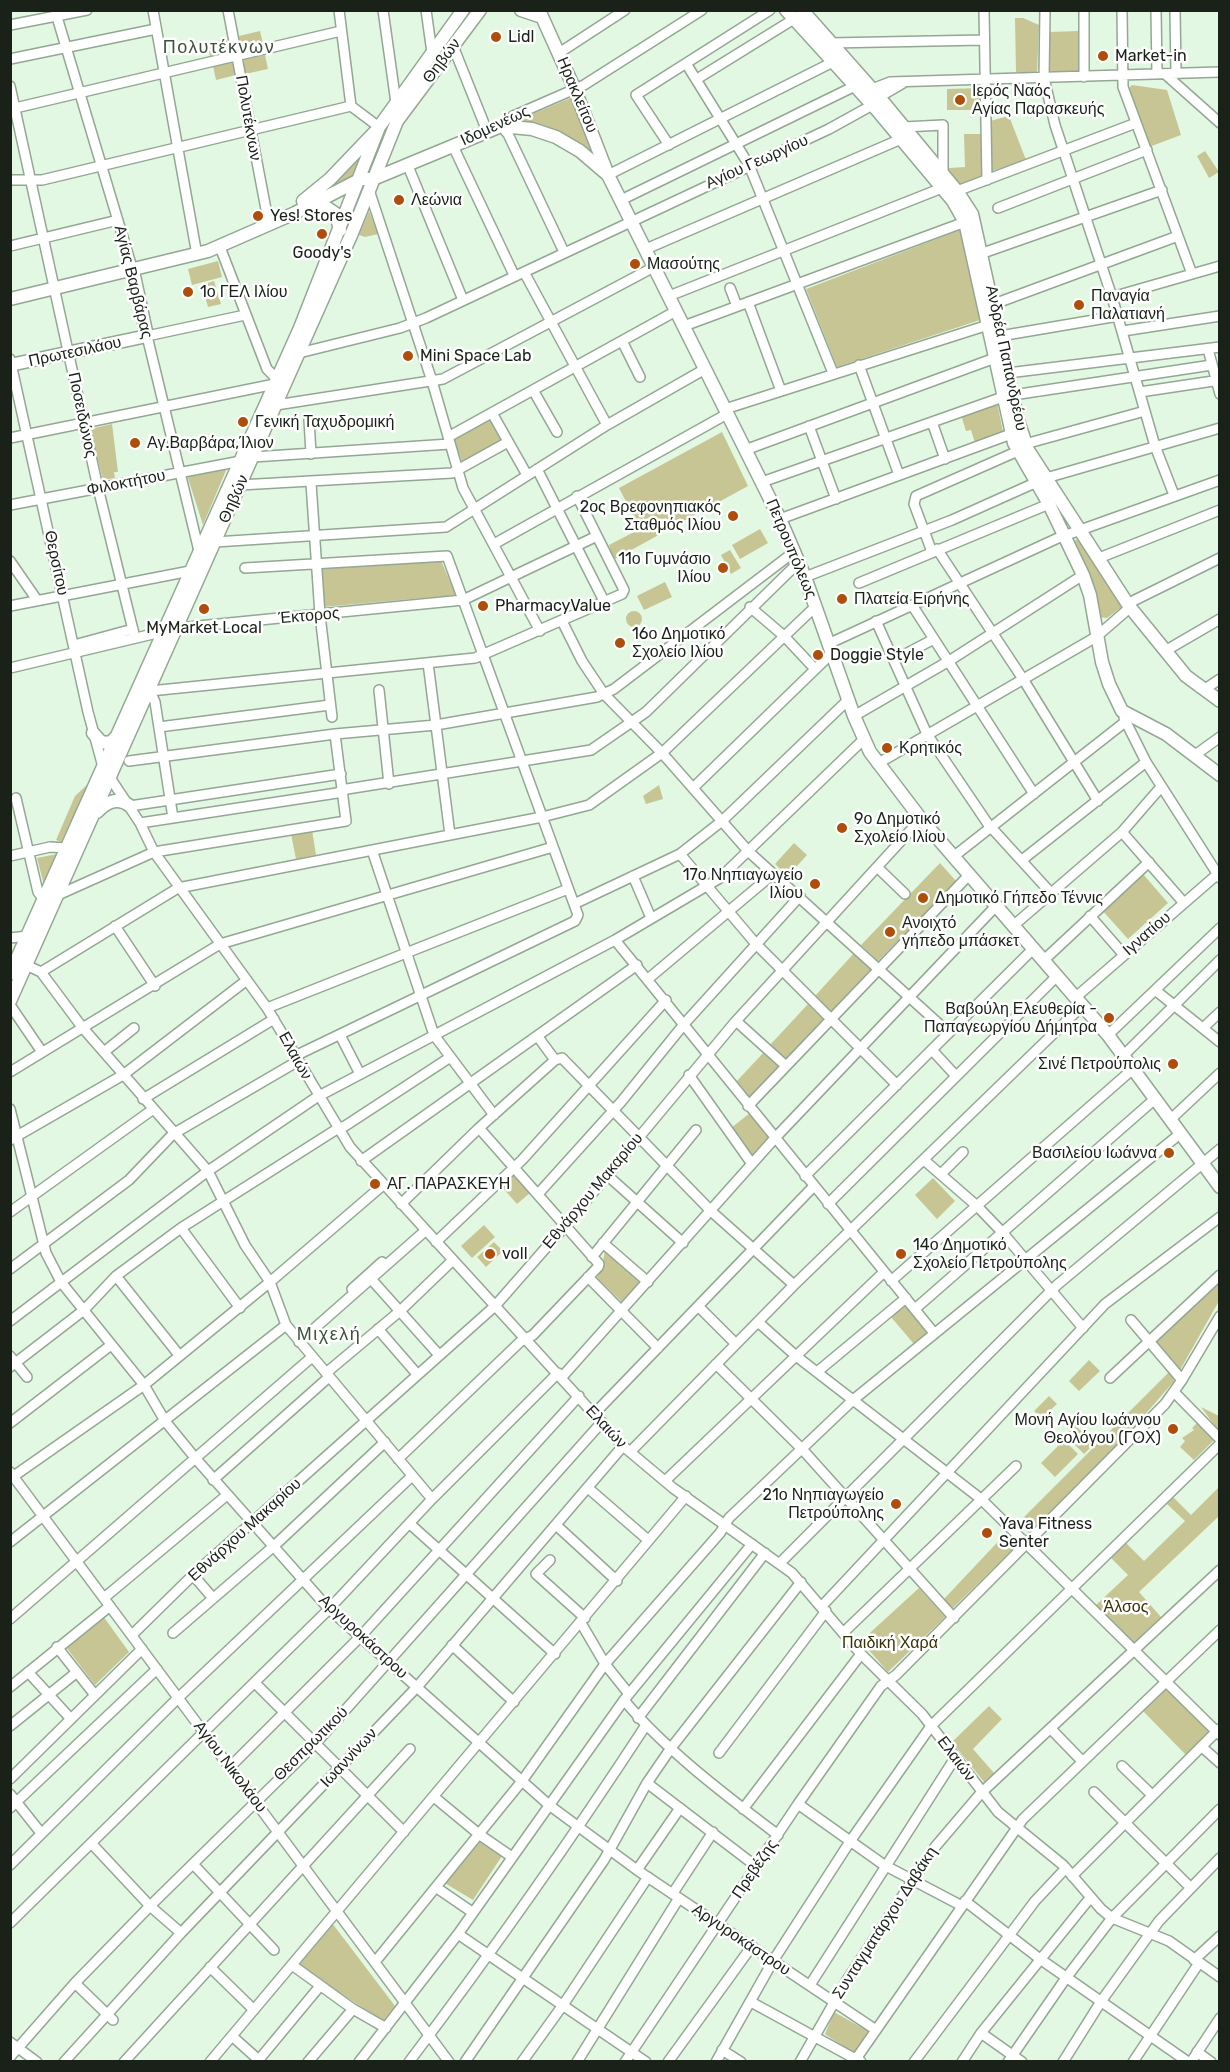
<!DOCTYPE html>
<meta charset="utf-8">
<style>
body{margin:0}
#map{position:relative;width:1230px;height:2072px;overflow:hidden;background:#e2f8e2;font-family:Rubik,sans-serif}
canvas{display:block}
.frame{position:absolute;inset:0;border:12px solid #192119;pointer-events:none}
</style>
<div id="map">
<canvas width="1230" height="2072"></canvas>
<div class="frame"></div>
</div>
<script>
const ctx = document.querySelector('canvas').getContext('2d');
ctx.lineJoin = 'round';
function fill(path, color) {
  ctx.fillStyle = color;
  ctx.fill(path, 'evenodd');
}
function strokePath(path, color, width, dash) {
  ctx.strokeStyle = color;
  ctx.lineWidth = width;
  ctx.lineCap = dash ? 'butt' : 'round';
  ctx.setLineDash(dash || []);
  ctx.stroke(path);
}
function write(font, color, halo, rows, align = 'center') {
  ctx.font = font + ' Rubik,sans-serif';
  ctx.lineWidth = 5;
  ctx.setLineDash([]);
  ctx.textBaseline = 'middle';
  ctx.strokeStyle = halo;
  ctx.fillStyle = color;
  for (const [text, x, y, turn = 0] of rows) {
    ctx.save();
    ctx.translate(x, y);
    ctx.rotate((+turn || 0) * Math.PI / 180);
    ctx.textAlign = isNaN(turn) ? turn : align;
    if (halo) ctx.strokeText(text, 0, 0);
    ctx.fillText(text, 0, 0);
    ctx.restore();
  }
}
const green = new Path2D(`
 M1015,18H1023L1039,25L1037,72H1016Z
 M260,31L263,44L241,49L239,36Z
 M1079,31V71H1050V32Z
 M227,39L230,51L210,56L207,43Z
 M265,55L268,69L245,74L242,60Z
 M232,62L236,75L216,80L213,66Z
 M1132,85L1167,90L1181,135L1149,147L1129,88Z
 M981,88V110H947V89Z
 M573,97L599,161L559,131L518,120Z
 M1009,116L1026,160L992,171L990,121Z
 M964,134H981L982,176L959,185L949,174V168L965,167Z
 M1205,151L1219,172L1209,178L1197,156Z
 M363,153L354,178L327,188Z
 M369,211L378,234L365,237L359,235Z
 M960,230L980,320L837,367L806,289Z
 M218,261L222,277L192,285L188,269Z
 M214,281L221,304L208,307L202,285Z
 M997,402L1003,432L975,443L971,430L966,431L961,415Z
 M492,418L504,442L463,465L454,439Z
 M112,424L118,472H114L115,478L103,480L90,429Z
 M722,432L748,486L613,560L609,545L640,529L619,488Z
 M227,468L203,525L187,475Z
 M760,529L768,543L740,559L732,545Z
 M1079,538L1122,607L1107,618L1099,617L1096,594L1074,541Z
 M730,550L741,568L731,574L721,555Z
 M441,561L456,595L323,607L320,569Z
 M665,582L672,597L644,610L637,596Z
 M626 619a8 8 0 1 1 16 0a8 8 0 1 1-16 0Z
 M89,783L61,842L56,840L75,796Z
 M659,785L663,799L646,804L643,796Z
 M312,830L316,855L296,859L291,834Z
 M794,843L807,855L788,876L775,864Z
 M57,854L44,885L37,858Z
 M940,863L956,881L878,961L861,945Z
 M1143,874L1168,903L1128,939L1102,910Z
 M855,952L872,968L830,1012L815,996Z
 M808,1004L823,1019L786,1059L770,1045Z
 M764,1052L780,1065L749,1098L736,1082Z
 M750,1113L770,1139L752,1158L731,1128Z
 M514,1174L530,1193L517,1204L501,1186Z
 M933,1178L955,1201L937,1219L915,1195Z
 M484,1225L495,1237L472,1258L461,1246Z
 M494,1242L503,1251L486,1267L477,1257Z
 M605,1249L641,1281L622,1302L597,1278L602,1269Z
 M1219,1279V1301L1180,1370L1154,1340Z
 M905,1304L929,1332L914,1344L891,1317Z
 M1089,1360L1100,1371L1079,1391L1069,1381Z
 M1171,1370L1174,1381C1129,1435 1079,1484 1029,1533L1016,1525Z
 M1049,1396L1057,1404L1042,1418L1034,1411Z
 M1201,1407L1219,1416V1428L1217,1429Z
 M1198,1422L1215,1439L1194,1460L1180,1447L1185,1441L1182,1438L1194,1430L1192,1428Z
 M1075,1425L1094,1444L1084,1454L1065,1435Z
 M1064,1440L1078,1454L1055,1477L1041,1463Z
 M1219,1487V1516L1139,1592L1161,1617L1133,1643L1096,1605L1128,1575L1111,1558L1126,1543L1144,1561L1185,1521L1166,1503L1173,1497L1191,1515Z
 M1008,1531L1018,1544L952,1609L943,1600Z
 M919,1588L945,1617L888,1672L861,1641Z
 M103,1616L129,1652L95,1685L66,1647Z
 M1166,1688L1209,1732L1186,1755L1143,1711Z
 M989,1706L1002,1719L973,1749L994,1773L984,1782L952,1742Z
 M480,1842L502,1856L473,1900L443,1882Z
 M332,1923L395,2006L383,2021L296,1964Z
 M834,2012L868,2031L854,2054L825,2034Z`);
const minor = new Path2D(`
 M153,10L197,255
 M228,10L269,225
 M339,10L351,106L379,127
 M383,10L396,103
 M426,10L432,53
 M984,10L987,180
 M1045,10L1044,78L1055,125L1112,297L1155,446L1174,495
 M1084,10V77
 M1122,10L1123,87L1192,274
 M1156,10L1157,74
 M1175,10L1176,74
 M57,17L133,271
 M10,25L87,10
 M830,43L984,40
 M453,46L487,131
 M559,53L625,10
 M10,59L156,29
 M687,65L749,165L833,373
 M1165,74L1220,123
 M697,79L794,19
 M10,86L98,488L135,638
 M867,91L890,82L1220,72
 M874,100L903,83
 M11,109L341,31
 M904,127L943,125V174
 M669,145L636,95L770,10
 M453,146L514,275
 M408,166L463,300
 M608,175L833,62
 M10,180H42L351,106
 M369,190L432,381L463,488L540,631
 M957,191L1136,123
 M621,200L855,86
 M998,208L1147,150
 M10,246L118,220
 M220,247L267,369L277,379
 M646,249L901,139
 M564,252L508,134L501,126L513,116L584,85L702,10
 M983,253L1162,190
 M524,272L607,425
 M730,288L737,306
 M669,296L942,188
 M1112,297L1220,266
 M748,302L781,391
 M994,304L1178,236
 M684,326L965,222
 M1123,331L1220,316
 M1000,336L1118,316
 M622,341L640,377
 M1208,349L1220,394
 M299,353L400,328L426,318L829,129L876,103
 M10,359L88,712L103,767L140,823L154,852L267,1008L350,1147L623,1446L673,1488L792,1573L861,1654L922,1714L998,1812L1063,1865L1101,1909L1112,1918L1169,1941L1220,1977
 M859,365L899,475
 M1008,373L1220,347
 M533,390L557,432
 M1140,392L1220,380
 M1013,395L1212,365
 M276,405L443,379L654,267
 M725,409L988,325
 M492,413L527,475
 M309,419L311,454
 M932,422L945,459
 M809,426L836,499
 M448,437L676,311
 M10,438L275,384
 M1025,444L1145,411
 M745,450L995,358
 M253,457L450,444
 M537,469L604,601
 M1046,478L1220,428
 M762,482L1003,397
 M311,483L320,615L332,717
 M240,485L452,473L508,442
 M10,505L241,461
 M780,519L1011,434
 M215,542L446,527L607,425L705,369
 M494,544L727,414
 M937,549L1023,679L1098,801
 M199,551L147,336L245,315
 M932,552L914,504L916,496L1018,451
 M1099,558L1220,510
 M10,561L37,600
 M245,568L447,556L578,915L575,921L295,1056
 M805,577L952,520L1037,482
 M859,583L1049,504
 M912,605L1034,794
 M10,606L190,571
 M750,607L784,636L815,669
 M562,621L582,661L604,694L662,753L749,852L949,1033
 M876,621L927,734L988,824L1051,893
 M828,644L1058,538L1220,480
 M74,645L133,629
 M1165,651L1220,619
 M894,660L934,639
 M428,663L450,835
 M10,668L178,628L463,600L597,536
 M1205,689L1220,679
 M379,690L389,784
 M854,716L949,661L1083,575
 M1124,718L1146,762L1220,878
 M159,727L330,705
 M1195,755L1220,737
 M129,761L335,734L436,725L597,697L614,689L794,552
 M877,764L1096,637L1126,611L1133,601L1220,558
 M693,788L831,654
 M16,798L38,892L44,900
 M130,806L341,774
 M173,818L155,702L150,691L475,658L622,594L624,590L577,496
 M140,823L337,793L347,789L591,750L646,712L799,562
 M1122,832L1184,903
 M372,850L434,1035L494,1115
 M680,854L756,944L897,1085
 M10,856L50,847L67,848
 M953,857L1125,722
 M1022,860L1146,762
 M877,867L905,894
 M633,876L651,918
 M58,895L154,852L346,821L335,734
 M574,904L680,854L722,821L848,700
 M1090,916L1124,955
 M115,926L155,986
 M1013,926L1122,832L1161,787
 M10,938L28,936
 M615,940L934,1333
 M1044,960L1149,862
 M26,965L41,972L82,1027L208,1171L245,1245L270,1282L286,1325L432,1499
 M41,972L178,888L542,817L589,805L662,753L816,606
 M648,979L773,874
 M1155,990L1220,1042
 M1076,997L1220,872
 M10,1005L42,1052
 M267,1008L568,889
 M736,1021L786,1066
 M1203,1028L1220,1012
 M340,1035L360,1074
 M1108,1035L1220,928
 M538,1037L555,1060
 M932,1050L956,1076
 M104,1052L134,1028
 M1124,1055L1220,960
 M10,1072L220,944L553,847
 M689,1075L752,1164
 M143,1099L274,1019
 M748,1106L969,875
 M10,1109L46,1253L61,1282L144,1385L165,1421L196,1459L329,1609L549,1805L637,1870L876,2030
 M1171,1119L1220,1073
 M10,1140L123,1075L247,980
 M924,1160L977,1206L1002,1232L1083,1328
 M361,1161L637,965
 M941,1174L963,1152
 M607,1175L683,1243
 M805,1176L1033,949
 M538,1194L621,1102L685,1023L800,896
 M401,1204L479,1128L555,1060L562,1058L712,1212L794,1285
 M828,1204L1057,976
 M10,1212L152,1110
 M181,1228L240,1308
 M436,1242L522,1160L666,1000
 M603,1243L648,1282
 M592,1257L696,1130
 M10,1269L129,1180L173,1134L298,1061
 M116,1276L179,1355
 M588,1277L658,1348
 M372,1280L439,1355
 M891,1281L1134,1068
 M352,1289L382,1262
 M699,1307L736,1344
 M915,1309L1156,1098
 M1131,1320L1182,1380
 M10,1321L208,1171L317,1097L615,940L720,878L864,739
 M758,1322L796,1356L981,1499L1220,1735
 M378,1329L417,1374
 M299,1342L425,1231
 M10,1356L27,1377
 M716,1364L802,1449L954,1618
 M10,1367L84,1310L116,1276L181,1228L337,1129L345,1126L449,1058
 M817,1372L906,1298
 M326,1373L400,1311L453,1260
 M562,1377L775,1138L996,906
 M1110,1378L1220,1275
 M1174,1392L1220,1439
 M594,1414L814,1186
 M10,1423L111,1345
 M630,1452L794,1285L1083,1005
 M398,1459L520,1342L533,1335L598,1267L599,1264L479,1128
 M10,1472L449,2062
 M11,1478L144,1385L270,1282L383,1185
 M213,1480L329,1377
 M665,1481L884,1272
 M588,1488L648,1540
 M410,1524L555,1654
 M556,1525L617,1581
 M10,1542L286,1325
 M550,1560L536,1574L585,1618
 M780,1563L1057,1285L1220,1149
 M193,1575L212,1597
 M104,1598L227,1495
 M822,1606L1105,1304L1220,1217
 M10,1619L312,1357
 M581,1623L605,1664L629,1694
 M173,1633L274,1546L385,1442
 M843,1633L1016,1466
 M132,1635L193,1575L495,1306L565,1226L736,1021L921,819
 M452,1645L514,1702
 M57,1647L95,1695
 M28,1672L71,1719
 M255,1683L404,1832
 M10,1687L110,1606
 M624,1700C663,1748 728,1797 778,1835
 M638,1718L765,1553
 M10,1726L77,1672
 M1051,1729L1082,1761
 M1202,1747L1220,1763
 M719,1753L826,1611
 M1122,1766L1152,1795
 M230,1767L361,1636L579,1396
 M10,1779L142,1649
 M647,1783L757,1867
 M1094,1792L1190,1887
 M10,1794L41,1833
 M434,1797L480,1835L512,1857
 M798,1804L884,1865L962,1906
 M10,1808L157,1669
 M743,1809L861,1654
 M92,1844L150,1906L181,1933
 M193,1864L274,1950
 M10,1865L177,1699L412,1476
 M637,1870L680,1808
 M1072,1876L1219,1729
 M437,1888L472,1912
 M673,1893L713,1832
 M965,1901L1040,1959L1188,2062
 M10,1923L329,1609L432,1499L558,1373
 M458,1934L646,2062
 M1194,1960L1220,1936
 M375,1962L522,1781L605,1664L720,1533L729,1518L853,1400L1181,1133
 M292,1965L353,2009L386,2028
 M210,1967L254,2010
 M75,1983L113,2020
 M810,1985L955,1758
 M751,2002L861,2062
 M981,2033L1022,2062
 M232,2036L261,2062
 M10,2042L37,2062
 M722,2050L741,2062
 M1197,2052L1211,2062
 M10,2057L75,1983L150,1906L315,1744L602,1422
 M64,2062L181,1933L417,1687L623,1446
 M124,2062L410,1749
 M210,2062L686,1496
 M257,2062L320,1986
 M308,2062L353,2009
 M359,2062L458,1934L624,1700L752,1544
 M409,2062C492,1952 571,1840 646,1725
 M465,2062L604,1860L647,1783L671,1748L801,1582
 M522,2062L563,2005L648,1877
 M577,2062L679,1898
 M625,2062L798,1804L881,1686L896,1675L1165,1404L1182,1380L1220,1316
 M668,2062L752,1946
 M716,2062L773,1961L851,1840L931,1726L1220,1444
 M800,2062L847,1980L913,1880L935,1847L981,1793L1220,1570
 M860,2062L858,2056L1023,1819L1220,1630
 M914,2062L1035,1901L1066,1868
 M962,2062L981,2033L1090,1898
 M1008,2062L1066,1978L1112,1918L1220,1809
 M1063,2062L1102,2000L1159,1921L1220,1858
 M1133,2062L1199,1963
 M1191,2062L1220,2018`);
const major = new Path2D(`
 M521,10L542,17
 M539,10L575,90L608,175
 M786,10L876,109L953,201L965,222L1014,443L1049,504L1083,575L1090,595L1102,662L1109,684L1122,711L1166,734L1220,775
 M802,10L879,97L957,191L972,214L1018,421L1028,450L1129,606L1186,676L1220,701
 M303,201L330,179L375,132
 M317,201L336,214L340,230
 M10,299L208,251L295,213L361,179H373L501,126L532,129L556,137L580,151L608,175L780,519L805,577L854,716L870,752L921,819L1108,1035L1220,1187
 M10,365L147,336L133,271
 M93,733L101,742L110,743L117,736
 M97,812C106,802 118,796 130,806
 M10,974L300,328L379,127L463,10
 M10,1001L352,233L397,121L480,10`);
const markers = [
 [496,37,6,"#af4d0b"],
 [1103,56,6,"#af4d0b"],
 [960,100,6,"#af4d0b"],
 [399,200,6,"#af4d0b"],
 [258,216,6,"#af4d0b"],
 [322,234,6,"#af4d0b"],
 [635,264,6,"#af4d0b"],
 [188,292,6,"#af4d0b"],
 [1079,305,6,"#af4d0b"],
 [408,356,6,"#af4d0b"],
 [243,422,6,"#af4d0b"],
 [135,443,6,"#af4d0b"],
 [733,516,6,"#af4d0b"],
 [723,568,6,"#af4d0b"],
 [842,599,6,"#af4d0b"],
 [483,606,6,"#af4d0b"],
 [204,609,6,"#af4d0b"],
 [620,643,6,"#af4d0b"],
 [818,655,6,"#af4d0b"],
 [887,748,6,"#af4d0b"],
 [842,828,6,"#af4d0b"],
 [815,884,6,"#af4d0b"],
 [923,898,6,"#af4d0b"],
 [890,932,6,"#af4d0b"],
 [1109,1018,6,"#af4d0b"],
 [1173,1064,6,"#af4d0b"],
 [1169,1153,6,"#af4d0b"],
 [375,1184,6,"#af4d0b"],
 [490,1254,6,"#af4d0b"],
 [901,1254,6,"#af4d0b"],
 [1173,1429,6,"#af4d0b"],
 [896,1504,6,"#af4d0b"],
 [987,1533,6,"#af4d0b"]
];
const poiNames = [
 ["Lidl",508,37],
 ["Market-in",1115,56],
 ["Ιερός Ναός",972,91],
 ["Αγίας Παρασκευής",972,109],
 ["Λεώνια",411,200],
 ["Yes! Stores",270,216],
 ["Goody's",322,253,"center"],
 ["Μασούτης",647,264],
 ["1ο ΓΕΛ Ιλίου",200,292],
 ["Παναγία",1091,296],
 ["Παλατιανή",1091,314],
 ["Mini Space Lab",420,356],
 ["Γενική Ταχυδρομική",255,422],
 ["Αγ.Βαρβάρα,Ίλιον",147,443],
 ["2ος Βρεφονηπιακός",721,507,"right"],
 ["Σταθμός Ιλίου",721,525,"right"],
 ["11ο Γυμνάσιο",711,559,"right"],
 ["Ιλίου",711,577,"right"],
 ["Πλατεία Ειρήνης",854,599],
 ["PharmacyValue",495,606],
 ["MyMarket Local",204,628,"center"],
 ["16ο Δημοτικό",632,634],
 ["Σχολείο Ιλίου",632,652],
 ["Doggie Style",830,655],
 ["Κρητικός",899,748],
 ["9ο Δημοτικό",854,819],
 ["Σχολείο Ιλίου",854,837],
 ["17ο Νηπιαγωγείο",803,875,"right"],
 ["Ιλίου",803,893,"right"],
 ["Δημοτικό Γήπεδο Τέννις",935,898],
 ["Ανοιχτό",902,923],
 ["γήπεδο μπάσκετ",902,941],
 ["Βαβούλη Ελευθερία -",1097,1009,"right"],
 ["Παπαγεωργίου Δήμητρα",1097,1027,"right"],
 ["Σινέ Πετρούπολις",1161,1064,"right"],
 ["Βασιλείου Ιωάννα",1157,1153,"right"],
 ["ΑΓ. ΠΑΡΑΣΚΕΥΗ",387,1184],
 ["14ο Δημοτικό",913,1245],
 ["Σχολείο Πετρούπολης",913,1263],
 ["voll",502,1254],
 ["Μονή Αγίου Ιωάννου",1161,1420,"right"],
 ["Θεολόγου (ΓΟΧ)",1161,1438,"right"],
 ["21ο Νηπιαγωγείο",884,1495,"right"],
 ["Πετρούπολης",884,1513,"right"],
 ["Yava Fitness",999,1524],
 ["Senter",999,1542]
];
const streetNames = [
 ["Θηβών",442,61,-53],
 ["Ηρακλείτου",577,95,67],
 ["Πολυτέκνων",248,118,80],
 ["Ιδομενέως",495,126,-25],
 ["Αγίου Γεωργίου",757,162,-24],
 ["Αγίας Βαρβάρας",133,282,76],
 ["Πρωτεσιλάου",75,352,-12],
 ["Ανδρέα Παπανδρέου",1006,358,78],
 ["Ποσειδώνος",82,415,78],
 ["Φιλοκτήτου",126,483,-11],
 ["Θηβών",234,499,-66],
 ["Πετρουπόλεως",791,549,67],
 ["Θερσίτου",56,563,78],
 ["Έκτορος",309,616,-5],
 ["Ιγνατίου",1147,934,-41],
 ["Ελαιών",295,1056,61],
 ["Εθνάρχου Μακαρίου",593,1191,-50],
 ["Ελαιών",606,1427,47],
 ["Εθνάρχου Μακαρίου",245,1530,-42],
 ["Αργυροκάστρου",363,1637,43],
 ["Θεσπρωτικού",311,1744,-45],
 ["Ιωαννίνων",349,1758,-47],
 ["Ελαιών",956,1759,53],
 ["Αγίου Νικολάου",230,1767,53],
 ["Πρεβέζης",755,1869,-56],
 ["Συνταγματάρχου Δαβάκη",885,1923,-57],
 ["Αργυροκάστρου",741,1940,34]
];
const parkNames = [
 ["Άλσος",1126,1607],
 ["Παιδική Χαρά",890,1643]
];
const neighbourhoodNames = [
 ["Πολυτέκνων",219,48],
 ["Μιχελή",329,1335]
];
fill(green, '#c7c593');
strokePath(minor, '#93a794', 12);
strokePath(major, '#93a794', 15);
strokePath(minor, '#fff', 9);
strokePath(major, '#fff', 12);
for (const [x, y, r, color] of markers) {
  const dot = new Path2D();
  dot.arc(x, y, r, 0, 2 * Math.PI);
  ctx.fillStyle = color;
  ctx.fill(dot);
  strokePath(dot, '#fff', 2);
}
write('16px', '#192119', '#fff', poiNames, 'left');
write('16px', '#192119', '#fff', streetNames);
write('16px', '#353205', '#fff', parkNames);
ctx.letterSpacing = '1.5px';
write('18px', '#3d4f3e', '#fff', neighbourhoodNames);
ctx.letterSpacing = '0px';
</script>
